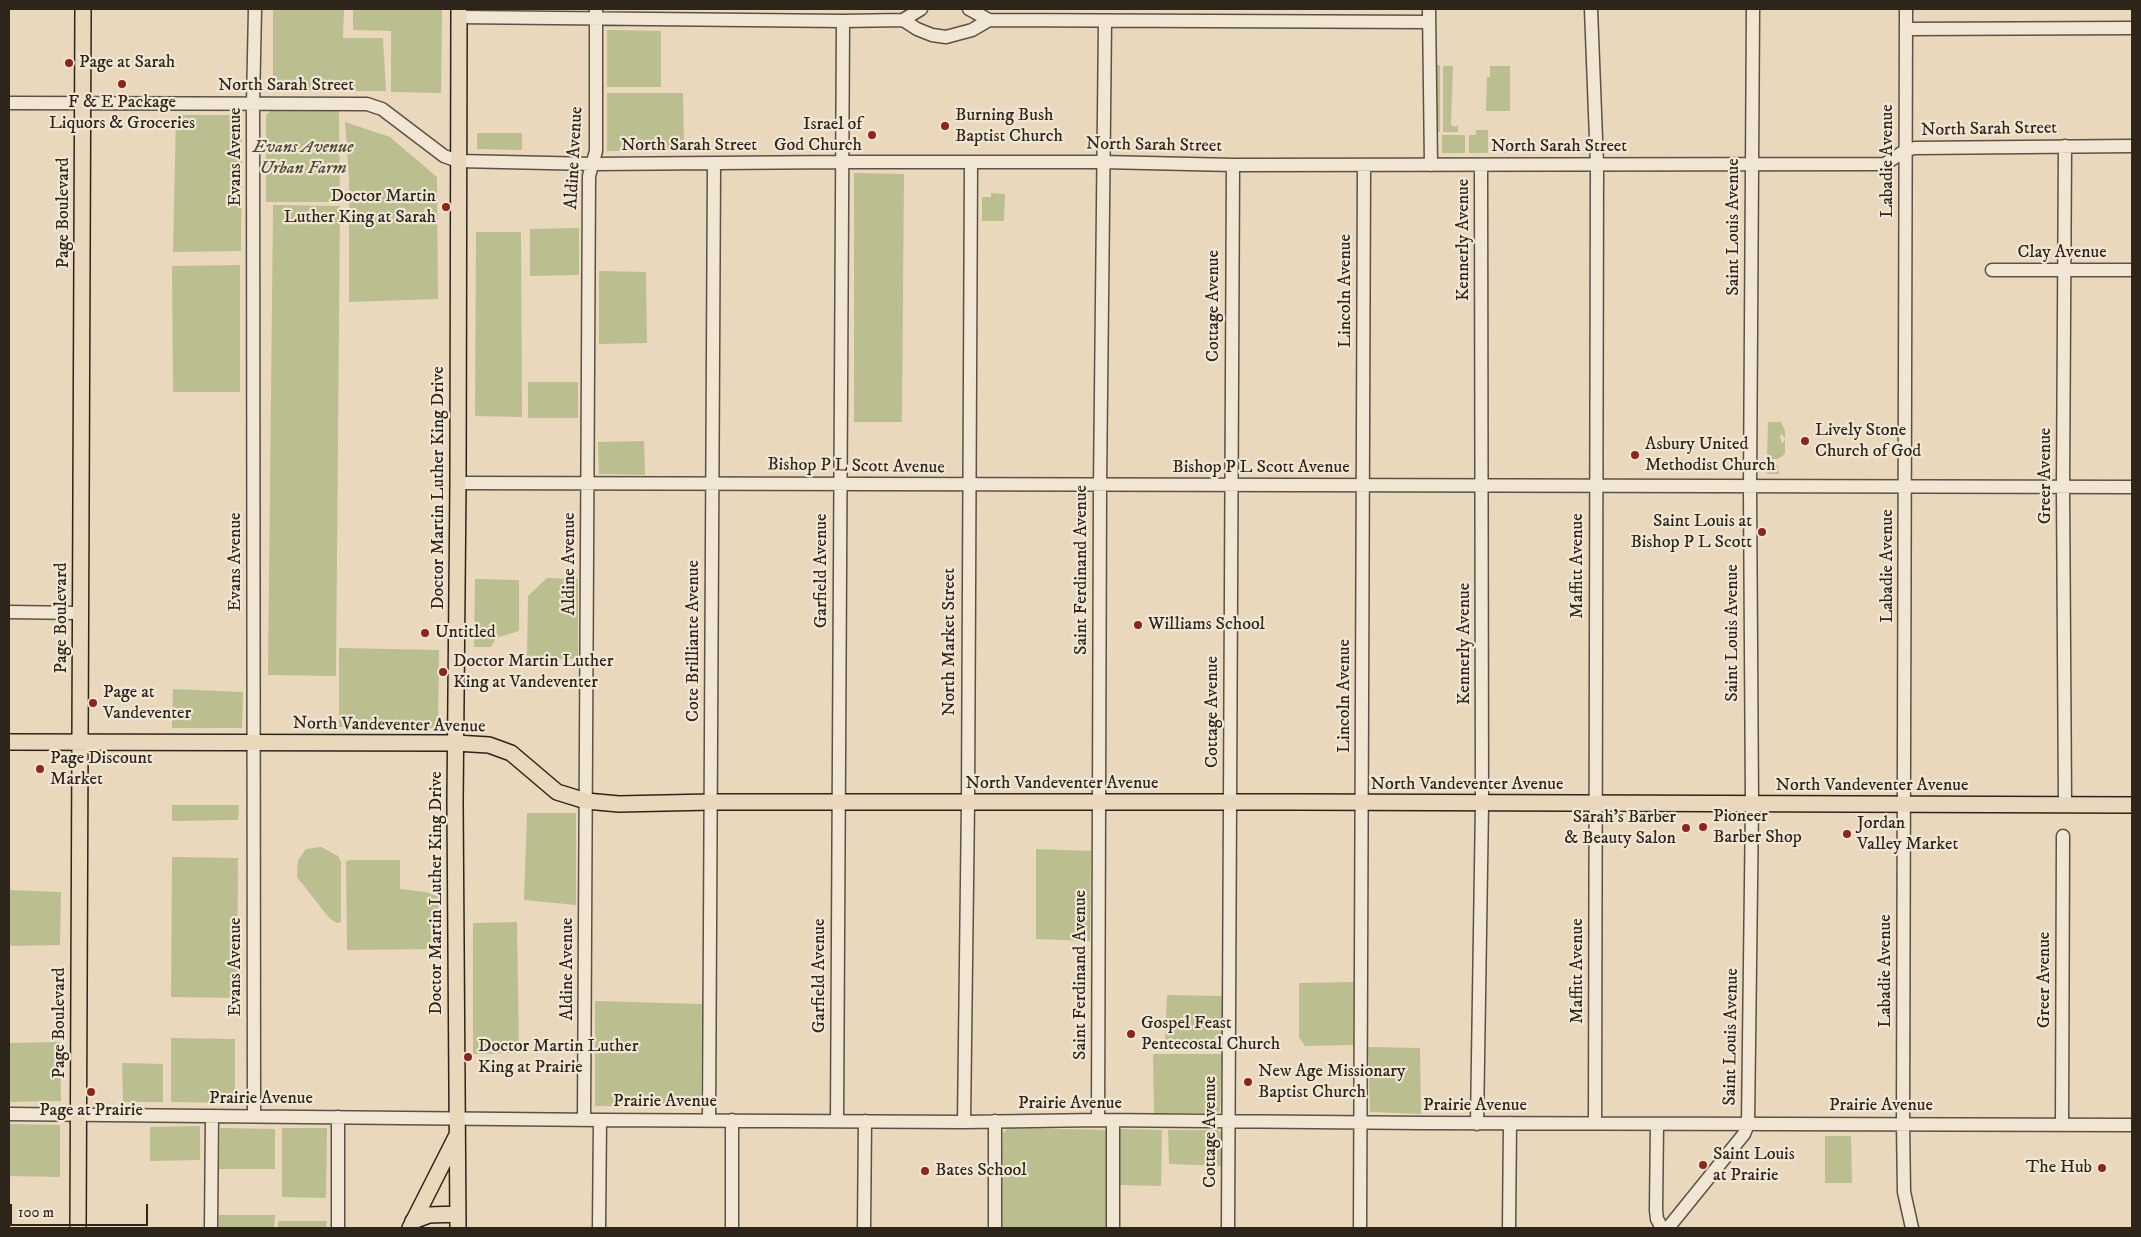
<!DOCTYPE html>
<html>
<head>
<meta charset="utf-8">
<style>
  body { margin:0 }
  #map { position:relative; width:2141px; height:1237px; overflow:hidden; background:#ead8bd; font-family:"IM FELL DW Pica",serif }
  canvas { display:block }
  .frame { position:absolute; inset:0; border:10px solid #2d251a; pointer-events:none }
  .scale { position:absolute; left:10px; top:1204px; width:138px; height:22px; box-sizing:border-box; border:2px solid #2d251a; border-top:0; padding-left:6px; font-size:15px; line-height:18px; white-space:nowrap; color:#2d251a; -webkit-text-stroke:4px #f1e6d4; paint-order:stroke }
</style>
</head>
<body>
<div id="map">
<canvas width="2141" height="1237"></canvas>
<div class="frame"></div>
<div class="scale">100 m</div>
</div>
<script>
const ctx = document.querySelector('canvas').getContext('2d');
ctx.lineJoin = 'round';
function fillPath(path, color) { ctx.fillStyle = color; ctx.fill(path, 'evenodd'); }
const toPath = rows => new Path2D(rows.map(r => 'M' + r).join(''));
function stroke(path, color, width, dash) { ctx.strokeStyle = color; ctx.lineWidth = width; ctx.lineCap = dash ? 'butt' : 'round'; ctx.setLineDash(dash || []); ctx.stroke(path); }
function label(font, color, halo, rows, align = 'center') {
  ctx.font = font + ' "IM FELL DW Pica",serif'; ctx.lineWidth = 4.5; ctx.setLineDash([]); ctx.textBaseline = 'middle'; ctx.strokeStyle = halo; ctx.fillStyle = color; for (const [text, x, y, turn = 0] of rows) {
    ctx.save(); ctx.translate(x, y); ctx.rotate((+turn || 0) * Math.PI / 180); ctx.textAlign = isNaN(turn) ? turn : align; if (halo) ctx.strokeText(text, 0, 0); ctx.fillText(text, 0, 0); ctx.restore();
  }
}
fillPath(toPath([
  [273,9,344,9,343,38,383,38,386,91,273,91],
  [353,9,442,9,441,93,391,92,391,31,353,30],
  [607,30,661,31,661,87,607,87],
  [1437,65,1440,65,1440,132,1437,132],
  [1443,66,1453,66,1451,125,1456,127,1458,124,1458,132,1443,132],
  [1490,66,1510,66,1510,111,1486,111,1487,77,1490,77],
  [607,93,683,93,684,150,607,151],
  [271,111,339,111,340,202,266,202,266,115],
  [176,115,242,115,241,251,173,252],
  [345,122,390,137,437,177,438,299,349,302,349,177],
  [1476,130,1488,130,1488,153,1469,153,1469,135,1476,135],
  [477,133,522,133,522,150,477,149],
  [1442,135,1465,135,1465,153,1442,153],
  [1502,141,1510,141,1510,153,1501,153],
  [854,173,904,174,902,422,854,422],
  [991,193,1005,194,1004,221,982,221,982,197,991,197],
  [273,205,340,206,336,676,268,675],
  [579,228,579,275,530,276,530,229],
  [476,232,521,232,522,417,475,416],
  [240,265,240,392,173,392,172,266],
  [599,271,646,272,647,343,599,344],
  [528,382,578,382,578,418,528,418],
  [1768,422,1781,422,1785,431,1785,439,1782,434,1780,436,1782,444,1785,440,1785,454,1778,459,1767,459],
  [644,441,645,475,599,474,598,442],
  [1767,464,1777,464,1779,474,1767,474],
  [547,578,578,579,578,659,527,658,528,596],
  [475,579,519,580,519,631,496,638,491,647,474,647],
  [339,648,439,650,438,728,339,727],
  [173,689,243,692,242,728,172,728],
  [172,805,239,805,238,820,172,821],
  [527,813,576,813,576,905,524,900],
  [321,847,338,856,341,862,341,922,337,923,330,919,297,877,298,860,306,849],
  [1036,849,1091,851,1090,941,1036,939],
  [172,857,238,858,237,998,171,997],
  [349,860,400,860,400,889,426,892,439,897,438,949,347,950,346,862],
  [9,890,61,892,60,945,9,946],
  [517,922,519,1053,473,1054,473,923],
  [1354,982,1353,1045,1305,1046,1299,1037,1299,983],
  [1167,995,1222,996,1222,1046,1167,1044,1165,1041],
  [595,1001,702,1004,701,1107,595,1106],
  [171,1038,235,1039,235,1103,171,1102],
  [60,1042,61,1101,9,1102,9,1043],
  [1368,1047,1420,1048,1421,1114,1370,1112],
  [1153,1054,1222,1054,1220,1111,1217,1113,1154,1113],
  [122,1063,163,1064,163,1102,123,1102],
  [9,1124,60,1125,60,1177,9,1176],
  [200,1126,200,1160,150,1161,150,1127],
  [220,1128,275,1129,275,1169,219,1169],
  [282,1128,327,1128,326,1198,282,1197],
  [1008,1128,1110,1130,1109,1228,1002,1228,1003,1133],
  [1120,1129,1162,1130,1161,1186,1118,1185,1119,1130],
  [1168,1130,1219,1130,1222,1134,1221,1166,1169,1164],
  [1825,1136,1851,1136,1852,1183,1825,1183],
  [219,1215,275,1215,274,1228,219,1228],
  [278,1221,327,1221,326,1228,278,1228]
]), '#bbbe8e');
const minor = toPath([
  [969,9,989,20,1429,22],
  [1429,9,1431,165],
  [1591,9,1597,165,1595,1123],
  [1906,9,1903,1124,1904,1192,1912,1228],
  [459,17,843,21,903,20,921,9],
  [903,20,917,29,932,35,946,37,972,30,989,20],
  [1906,29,2132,28],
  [9,103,367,104,382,109,444,156,458,161,593,164,842,162,1103,162,1233,165,1885,164,1906,150,1915,148,2132,146],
  [1992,270,2132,270],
  [458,483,2132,487],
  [9,612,80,613],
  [2065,805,2063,488,2065,146],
  [9,1114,600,1120,964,1122,1098,1120,1423,1123,2132,1125],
  [254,1116,253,104,255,9],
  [338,1117,338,1228],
  [584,1119,589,176,596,151,596,9],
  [709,1119,714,164],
  [837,1120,843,21],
  [1098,1120,1100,486,1105,21],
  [995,1121,995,1228],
  [964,1122,968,802,971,162],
  [1477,1124,1482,804,1481,165],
  [1657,1124,1656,1210,1657,1219,1662,1228],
  [2062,1125,2063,836],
  [211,1228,212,1117],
  [599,1228,600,1120],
  [732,1228,732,1120],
  [864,1228,865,1121],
  [1113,1228,1113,1121],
  [1228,1228,1233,165],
  [1360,1228,1364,165],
  [1509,1228,1510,1123],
  [1668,1228,1744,1134,1748,1124,1752,804,1750,488,1753,9]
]);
const major = toPath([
  [9,742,455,743,489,745,511,753,557,792,586,801,619,804,711,802,1296,802,2132,805],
  [413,1221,429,1215,458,1214],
  [78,1228,83,9],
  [410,1228,456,1137],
  [458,1228,455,802,458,483,459,9]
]);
stroke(minor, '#5c5243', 15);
stroke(major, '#2d251a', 18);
stroke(minor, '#f1e6d4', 12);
stroke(major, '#ead8bd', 15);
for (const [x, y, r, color] of [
  [69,63,5,"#8f2418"],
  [122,84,5,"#8f2418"],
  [945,126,5,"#8f2418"],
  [872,135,5,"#8f2418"],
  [446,207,5,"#8f2418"],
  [1805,441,5,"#8f2418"],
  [1635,455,5,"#8f2418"],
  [1762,532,5,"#8f2418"],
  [1138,625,5,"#8f2418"],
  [425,633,5,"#8f2418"],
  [443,672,5,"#8f2418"],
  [93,703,5,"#8f2418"],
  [40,769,5,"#8f2418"],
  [1703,827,5,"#8f2418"],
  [1686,828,5,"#8f2418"],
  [1847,834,5,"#8f2418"],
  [1131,1034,5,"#8f2418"],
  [468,1057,5,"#8f2418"],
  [1248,1082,5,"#8f2418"],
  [91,1092,5,"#8f2418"],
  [1703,1165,5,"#8f2418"],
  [2102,1168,5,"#8f2418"],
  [925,1171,5,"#8f2418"]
]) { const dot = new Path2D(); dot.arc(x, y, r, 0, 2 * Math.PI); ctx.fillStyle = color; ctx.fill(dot); stroke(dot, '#f1e6d4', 2); }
label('18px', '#2d251a', '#f1e6d4', [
  ["Page at Sarah",79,63],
  ["F & E Package",122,103,"center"],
  ["Liquors & Groceries",122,124,"center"],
  ["Burning Bush",955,116],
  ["Baptist Church",955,137],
  ["Israel of",862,125,"right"],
  ["God Church",862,146,"right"],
  ["Doctor Martin",436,197,"right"],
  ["Luther King at Sarah",436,218,"right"],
  ["Lively Stone",1815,431],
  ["Church of God",1815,452],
  ["Asbury United",1645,445],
  ["Methodist Church",1645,466],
  ["Saint Louis at",1752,522,"right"],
  ["Bishop P L Scott",1752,543,"right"],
  ["Williams School",1148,625],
  ["Untitled",435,633],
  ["Doctor Martin Luther",453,662],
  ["King at Vandeventer",453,683],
  ["Page at",103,693],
  ["Vandeventer",103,714],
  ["Page Discount",50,759],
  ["Market",50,780],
  ["Pioneer",1713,817],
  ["Barber Shop",1713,838],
  ["Sarah's Barber",1676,818,"right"],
  ["& Beauty Salon",1676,839,"right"],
  ["Jordan",1857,824],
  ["Valley Market",1857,845],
  ["Gospel Feast",1141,1024],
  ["Pentecostal Church",1141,1045],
  ["Doctor Martin Luther",478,1047],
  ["King at Prairie",478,1068],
  ["New Age Missionary",1258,1072],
  ["Baptist Church",1258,1093],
  ["Page at Prairie",91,1111,"center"],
  ["Saint Louis",1713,1155],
  ["at Prairie",1713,1176],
  ["The Hub",2092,1168,"right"],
  ["Bates School",935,1171]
], 'left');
label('18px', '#2d251a', '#f1e6d4', [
  ["North Sarah Street",286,86],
  ["North Sarah Street",1989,130,-1],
  ["North Sarah Street",689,146],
  ["North Sarah Street",1154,146,1],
  ["North Sarah Street",1559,147],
  ["Evans Avenue",236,157,-90],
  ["Aldine Avenue",575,158,-87],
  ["Labadie Avenue",1888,161,-90],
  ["Page Boulevard",64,213,-90],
  ["Saint Louis Avenue",1734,227,-90],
  ["Kennerly Avenue",1464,240,-90],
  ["Clay Avenue",2062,253],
  ["Lincoln Avenue",1346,291,-90],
  ["Cottage Avenue",1214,306,-90],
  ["Bishop P L Scott Avenue",856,467,1],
  ["Bishop P L Scott Avenue",1261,468],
  ["Greer Avenue",2046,476,-90],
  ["Doctor Martin Luther King Drive",439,488,-90],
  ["Evans Avenue",236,562,-90],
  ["Aldine Avenue",570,564,-90],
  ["Maffitt Avenue",1578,566,-90],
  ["Labadie Avenue",1888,566,-90],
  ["Saint Ferdinand Avenue",1082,570,-90],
  ["Garfield Avenue",822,571,-90],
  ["Page Boulevard",62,618,-90],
  ["Saint Louis Avenue",1733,633,-90],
  ["Cote Brilliante Avenue",694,641,-90],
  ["North Market Street",950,642,-90],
  ["Kennerly Avenue",1465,644,-90],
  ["Lincoln Avenue",1345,696,-90],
  ["Cottage Avenue",1213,712,-90],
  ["North Vandeventer Avenue",389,726,1],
  ["North Vandeventer Avenue",1062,784],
  ["North Vandeventer Avenue",1467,785],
  ["North Vandeventer Avenue",1872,786],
  ["Doctor Martin Luther King Drive",437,893,-90],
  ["Evans Avenue",236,967,-90],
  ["Aldine Avenue",568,969,-90],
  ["Maffitt Avenue",1578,971,-90],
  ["Labadie Avenue",1886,971,-90],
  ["Saint Ferdinand Avenue",1081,975,-90],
  ["Garfield Avenue",820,976,-90],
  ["Greer Avenue",2045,980,-90],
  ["Page Boulevard",60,1023,-90],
  ["Saint Louis Avenue",1732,1037,-89],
  ["Prairie Avenue",261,1099],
  ["Prairie Avenue",665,1102],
  ["Prairie Avenue",1070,1104],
  ["Prairie Avenue",1475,1106],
  ["Prairie Avenue",1881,1106],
  ["Cottage Avenue",1211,1132,-90]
]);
label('italic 18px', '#504b37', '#f1e6d4', [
  ["Evans Avenue",303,148],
  ["Urban Farm",303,169]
]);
</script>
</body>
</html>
